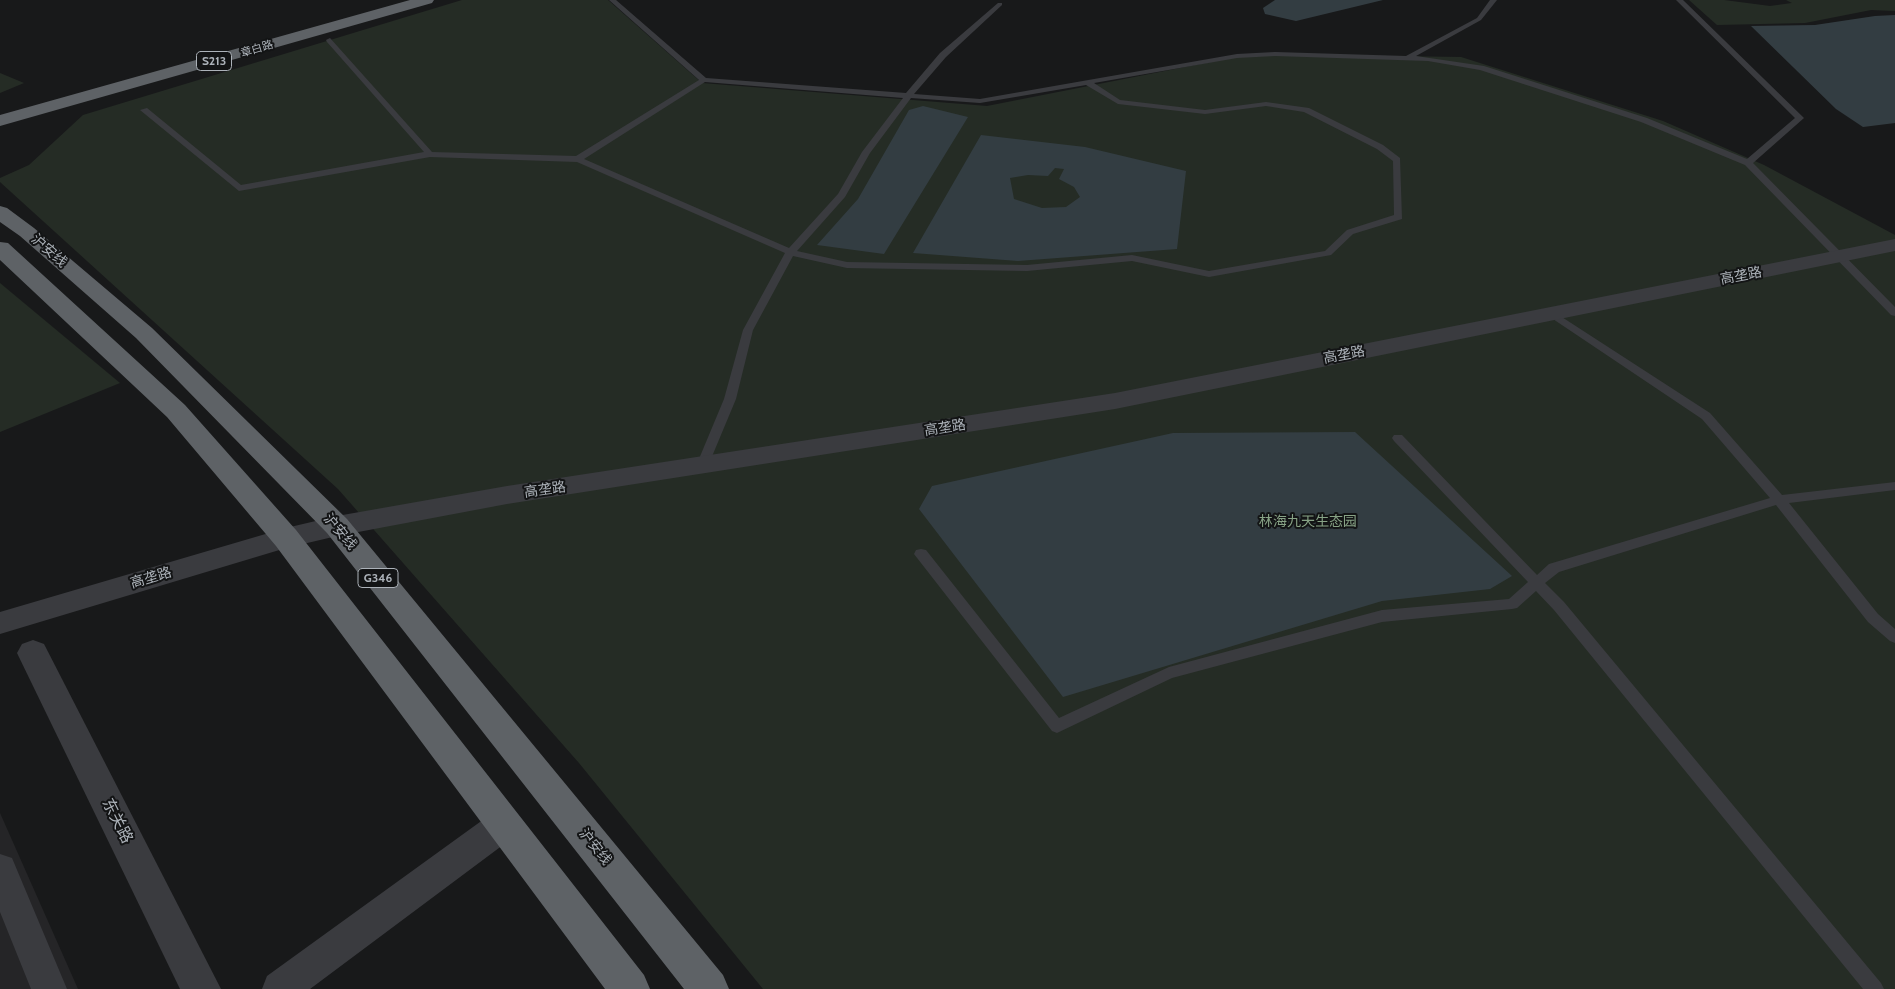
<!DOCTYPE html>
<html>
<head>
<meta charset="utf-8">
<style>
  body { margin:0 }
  canvas { display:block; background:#18191a }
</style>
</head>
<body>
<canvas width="1895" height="989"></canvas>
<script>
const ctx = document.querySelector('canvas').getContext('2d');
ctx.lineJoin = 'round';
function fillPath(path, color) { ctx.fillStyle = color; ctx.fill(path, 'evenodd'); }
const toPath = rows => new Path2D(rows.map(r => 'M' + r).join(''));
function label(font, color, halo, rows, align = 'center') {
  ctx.font = font + ' Cabin,"Noto Sans SC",sans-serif'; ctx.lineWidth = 4; ctx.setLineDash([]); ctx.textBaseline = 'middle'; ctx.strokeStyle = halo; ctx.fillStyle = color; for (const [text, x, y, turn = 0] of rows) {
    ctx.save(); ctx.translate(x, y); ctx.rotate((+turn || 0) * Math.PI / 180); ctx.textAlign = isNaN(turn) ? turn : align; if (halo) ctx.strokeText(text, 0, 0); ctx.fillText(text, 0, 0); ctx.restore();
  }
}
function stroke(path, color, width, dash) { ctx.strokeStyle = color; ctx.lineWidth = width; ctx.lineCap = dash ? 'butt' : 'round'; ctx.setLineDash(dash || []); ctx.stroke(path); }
fillPath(toPath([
  [0,813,78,989,0,989]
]), '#252527');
fillPath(toPath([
  [462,0,608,0,702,83,987,106,1251,54,1461,57,1663,121,1764,165,1895,235,1895,989,763,989,579,763,338,489,0,182,0,178,29,165,83,115],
  [1689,0,1724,0,1770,6,1792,3,1786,0,1895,0,1895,11,1871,10,1805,23,1717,25],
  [0,73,24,83,0,93],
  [0,283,120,383,0,432]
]), '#252c25');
fillPath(toPath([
  [1275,0,1383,0,1296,21,1265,14,1263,8],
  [1895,15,1895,123,1863,127,1836,109,1751,26,1815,25,1875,16],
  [923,106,968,117,884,254,817,245,858,199,909,110],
  [981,135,1085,147,1186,171,1177,249,1018,261,913,253],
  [1055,168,1064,169,1059,179,1074,187,1080,197,1066,207,1042,208,1014,199,1010,178,1028,175,1048,176],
  [1355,432,1512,576,1490,589,1382,601,1063,697,919,509,932,486,1173,433]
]), '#333d42');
fillPath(toPath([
  [609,0,616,0,706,78,906,93,940,53,998,3,1002,3,1002,5,946,57,914,94,980,99,1237,54,1275,52,1406,56,1477,18,1490,0,1497,0,1481,20,1416,56,1484,66,1647,118,1747,159,1795,118,1676,0,1683,0,1804,118,1753,163,1895,307,1895,316,1891,315,1745,165,1641,122,1480,70,1428,61,1275,56,1237,58,1094,83,1120,100,1205,110,1266,102,1309,108,1383,145,1400,158,1402,219,1353,234,1331,255,1209,277,1132,261,1027,271,847,268,793,256,753,330,736,399,708,466,702,470,696,466,724,399,743,330,785,253,577,162,430,157,239,191,140,110,147,108,241,185,424,152,327,42,326,40,330,38,432,152,576,156,699,80,609,0],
  [705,82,903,98,862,152,838,194,789,248,584,159,705,82],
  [1086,85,1118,104,1205,114,1266,106,1304,112,1377,149,1393,161,1394,215,1347,230,1325,251,1209,271,1132,255,1027,265,847,262,797,251,845,197,870,153,911,98,980,103,1086,85],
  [1551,310,1710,413,1782,495,1895,482,1895,490,1789,503,1878,614,1895,629,1895,643,1890,641,1868,622,1776,505,1559,572,1545,583,1564,602,1881,983,1884,989,1863,989,1554,610,1536,591,1517,608,1512,609,1382,622,1172,678,1057,733,1052,731,914,554,916,550,921,549,926,550,1059,718,1169,667,1382,610,1509,599,1528,582,1394,441,1392,438,1394,435,1402,435,1537,575,1549,564,1770,498,1702,419,1547,315,1546,313,1551,310]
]), '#3a3b3f');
fillPath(toPath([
  [1895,239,1895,251,1115,409,507,504,337,536,286,548,0,634,0,612,286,528,337,516,507,486,1115,393,1895,239],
  [503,810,515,814,519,825,515,836,310,989,262,989,267,976,491,814,503,810],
  [0,854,12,858,67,989,31,989,0,912,0,854]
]), '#3a3b3f');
fillPath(toPath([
  [33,640,44,644,221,989,180,989,17,653,22,644,33,640]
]), '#3a3b3f');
fillPath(toPath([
  [410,0,434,0,432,3,0,126,0,115,410,0],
  [0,206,7,208,34,228,152,328,347,519,723,975,729,989,684,989,327,533,136,338,20,236,0,222,0,206],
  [0,242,8,243,185,405,296,530,644,975,650,989,605,989,276,546,167,417,0,260,0,242]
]), '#5e6266');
label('11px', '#acb2b9', '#131415', [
  ["章白路",257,49,-16]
]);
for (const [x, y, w] of [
  [214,61,35],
  [378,578,40]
]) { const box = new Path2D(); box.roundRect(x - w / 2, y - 9.5, w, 19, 4); ctx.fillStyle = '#131415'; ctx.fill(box); stroke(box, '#acb2b9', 1); }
label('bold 12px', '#acb2b9', null, [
  ["S213",214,61],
  ["G346",378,578]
]);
label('14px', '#acb2b9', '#131415', [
  ["沪安线",49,251,41],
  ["高垄路",1741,276,-11],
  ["高垄路",1344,355,-11],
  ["高垄路",945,428,-9],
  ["高垄路",545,490,-8],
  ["沪安线",340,532,49],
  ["高垄路",151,578,-17],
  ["沪安线",595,847,51]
]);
label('14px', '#87a285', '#131415', [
  ["林海九天生态园",1308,522]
]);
label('16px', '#acb2b9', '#131415', [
  ["东关路",117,821,63]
]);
</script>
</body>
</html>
